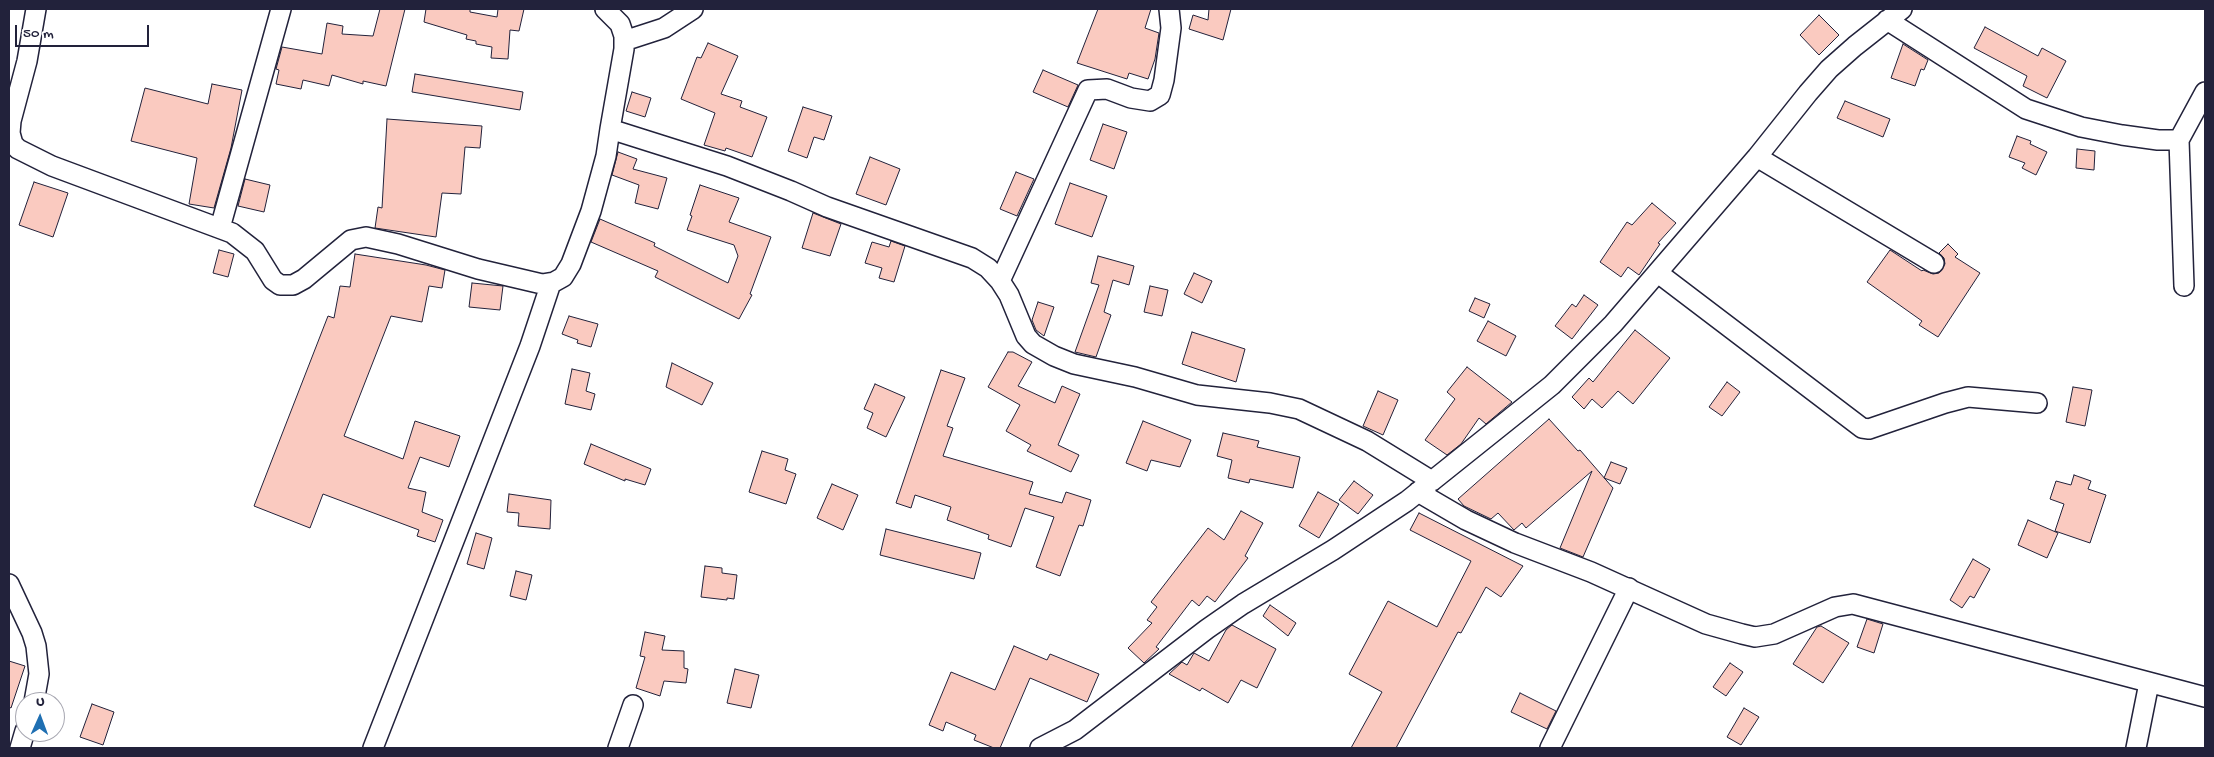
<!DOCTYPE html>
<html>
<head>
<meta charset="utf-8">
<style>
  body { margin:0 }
  #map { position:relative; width:2214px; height:757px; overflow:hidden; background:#fff; font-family:"Gochi Hand",sans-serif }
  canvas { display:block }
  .frame { position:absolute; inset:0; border:10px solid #22223b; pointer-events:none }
  .north { position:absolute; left:15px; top:692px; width:50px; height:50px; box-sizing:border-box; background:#fff; border:1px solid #a7a7b1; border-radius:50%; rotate:2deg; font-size:14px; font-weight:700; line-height:20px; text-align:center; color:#22223b }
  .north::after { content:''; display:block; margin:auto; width:18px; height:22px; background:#1f6fb2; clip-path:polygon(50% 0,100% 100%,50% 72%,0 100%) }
  .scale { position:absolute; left:15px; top:25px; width:134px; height:22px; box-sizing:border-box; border:2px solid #22223b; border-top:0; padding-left:6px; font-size:15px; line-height:18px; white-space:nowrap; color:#22223b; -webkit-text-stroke:4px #fff; paint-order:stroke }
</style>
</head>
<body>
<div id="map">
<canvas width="2214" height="757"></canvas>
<div class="frame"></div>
<div class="north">U</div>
<div class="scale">50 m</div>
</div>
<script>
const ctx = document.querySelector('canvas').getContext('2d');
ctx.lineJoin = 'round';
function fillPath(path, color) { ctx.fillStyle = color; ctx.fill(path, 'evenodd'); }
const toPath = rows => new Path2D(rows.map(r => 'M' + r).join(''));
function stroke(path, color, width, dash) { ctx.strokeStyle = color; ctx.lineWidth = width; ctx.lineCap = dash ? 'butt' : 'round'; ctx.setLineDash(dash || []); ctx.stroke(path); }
const building = toPath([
  [380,9,405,9,386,86,363,81,363,84,332,75,329,86,303,80,301,89,276,84,279,70,276,69,282,47,322,54,327,23,343,26,342,34,373,36,380,9],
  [426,9,470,9,470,12,497,17,498,9,524,9,519,31,510,30,508,59,491,58,492,47,476,44,476,41,466,39,467,35,424,22,426,9],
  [1098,9,1151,9,1145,28,1159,33,1155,59,1148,79,1129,73,1127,79,1077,63,1098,9],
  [1209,9,1231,9,1223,40,1189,29,1193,15,1208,20,1209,9],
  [1819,15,1839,35,1819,55,1800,35,1819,15],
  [1985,27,2038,56,2042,48,2066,61,2047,98,2023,86,2027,76,1974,48,1985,27],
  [708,43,738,56,721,94,742,101,740,107,767,117,752,157,726,148,725,151,704,145,715,113,681,99,697,57,701,58,708,43],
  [1903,44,1928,60,1924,70,1921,69,1915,86,1891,78,1903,44],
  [1043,70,1078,85,1068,107,1033,92,1043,70],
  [415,74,523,92,520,110,412,92,415,74],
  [212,84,242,90,231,148,214,208,189,204,197,158,131,141,145,88,208,104,212,84],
  [632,92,651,98,645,117,626,111,632,92],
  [1845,101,1890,119,1883,137,1837,118,1845,101],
  [803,107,832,116,824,140,814,137,807,158,788,151,803,107],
  [387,119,482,126,480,148,465,147,461,194,442,193,436,237,375,228,378,207,382,208,387,119],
  [1103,124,1127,132,1114,169,1090,160,1103,124],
  [2017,136,2031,141,2030,144,2047,152,2036,175,2022,168,2025,163,2009,157,2017,136],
  [2077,149,2095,151,2094,170,2076,168,2077,149],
  [618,152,637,159,633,169,667,178,658,209,635,203,639,185,612,175,618,152],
  [870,157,900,169,886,205,856,194,870,157],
  [1016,172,1034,179,1017,216,1000,209,1016,172],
  [245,179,270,185,264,212,238,206,245,179],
  [34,182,68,193,53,237,19,225,34,182],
  [1070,183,1107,196,1092,237,1055,224,1070,183],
  [700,185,739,198,729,222,771,237,750,294,752,295,739,319,655,277,658,271,591,242,600,219,655,243,654,246,728,283,738,256,734,245,687,230,692,216,690,215,700,185],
  [1652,203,1676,223,1658,243,1660,244,1639,275,1628,267,1621,277,1600,262,1627,222,1632,225,1652,203],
  [813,213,841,224,830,256,802,248,813,213],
  [891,241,905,246,894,282,879,278,882,268,865,263,872,242,889,247,891,241],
  [1948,244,1958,254,1955,257,1980,273,1938,337,1919,325,1922,321,1867,282,1890,250,1922,271,1923,270,1933,274,1939,273,1945,264,1944,258,1939,253,1948,244],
  [219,250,234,254,228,277,213,273,219,250],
  [355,254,426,265,445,270,442,288,429,286,422,322,391,316,344,436,403,459,415,421,460,436,449,467,420,457,408,488,426,492,422,512,443,520,435,542,417,536,419,530,323,494,310,528,254,506,328,316,334,318,340,286,350,287,355,254],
  [1098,256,1134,266,1129,285,1113,280,1104,312,1111,315,1096,357,1075,352,1099,285,1091,283,1098,256],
  [1194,273,1212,281,1202,303,1184,294,1194,273],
  [472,283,503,286,500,310,469,307,472,283],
  [1150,286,1168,290,1162,316,1144,312,1150,286],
  [1584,295,1598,305,1572,339,1555,326,1572,304,1576,307,1584,295],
  [1475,298,1490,304,1484,318,1469,311,1475,298],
  [1038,302,1054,307,1044,336,1036,330,1032,320,1038,302],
  [569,316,598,324,591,347,577,343,578,340,562,334,569,316],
  [1488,321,1516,336,1506,356,1477,341,1488,321],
  [1635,330,1670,358,1633,404,1618,391,1602,408,1592,399,1584,409,1572,397,1589,378,1593,382,1635,330],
  [1192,332,1245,349,1236,382,1182,364,1192,332],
  [1008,352,1013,352,1032,362,1018,386,1055,403,1062,386,1080,394,1058,445,1079,455,1071,472,1027,451,1031,445,1006,431,1020,405,988,387,1008,352],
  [672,363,713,383,702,405,666,387,672,363],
  [1467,367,1512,402,1486,424,1479,418,1461,444,1447,455,1425,440,1455,399,1447,392,1467,367],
  [572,369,590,373,586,391,595,394,591,410,565,404,572,369],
  [941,370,965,378,947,426,953,428,943,456,1033,482,1029,494,1062,503,1066,492,1091,500,1083,526,1079,525,1060,576,1036,567,1054,517,1025,508,1011,547,988,539,989,535,947,520,951,507,915,495,911,508,896,503,941,370],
  [1727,382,1740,392,1722,416,1709,407,1727,382],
  [875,384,905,397,886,437,867,428,873,413,864,409,875,384],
  [2073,387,2092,390,2085,426,2066,422,2073,387],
  [1378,391,1398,400,1383,435,1363,426,1378,391],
  [1549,419,1578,451,1580,450,1613,488,1583,557,1560,548,1592,471,1526,528,1522,523,1514,530,1498,513,1491,519,1464,506,1458,499,1549,419],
  [1143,421,1191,440,1180,467,1151,460,1147,471,1126,463,1143,421],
  [1223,433,1259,441,1257,447,1300,457,1293,488,1250,479,1249,483,1228,478,1232,460,1217,456,1223,433],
  [591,444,651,469,645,485,625,479,625,481,584,464,591,444],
  [762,451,788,459,785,470,796,474,786,504,749,492,762,451],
  [1611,462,1627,468,1620,484,1604,478,1611,462],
  [2074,475,2091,481,2088,489,2106,495,2090,543,2055,531,2064,504,2050,499,2056,481,2071,485,2074,475],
  [1354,481,1373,495,1358,514,1339,500,1354,481],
  [832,484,858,495,843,530,817,518,832,484],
  [1318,492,1339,504,1319,538,1299,526,1318,492],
  [509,494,551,500,550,529,518,526,519,513,507,512,509,494],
  [1241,511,1263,523,1245,556,1248,558,1215,602,1207,596,1199,606,1192,600,1156,647,1159,649,1144,663,1128,648,1152,623,1147,620,1157,607,1151,602,1208,528,1224,540,1241,511],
  [1419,513,1523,566,1501,597,1486,587,1461,633,1458,632,1396,748,1351,748,1382,692,1349,674,1388,601,1437,627,1471,561,1410,530,1419,513],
  [2028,520,2058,533,2047,558,2018,545,2028,520],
  [886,529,981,553,974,579,880,555,886,529],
  [476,533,492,538,484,569,467,564,476,533],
  [1973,559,1990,569,1974,598,1970,596,1962,608,1950,600,1973,559],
  [705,566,722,568,722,573,737,575,734,599,727,598,727,600,701,597,705,566],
  [516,571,532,575,526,600,510,596,516,571],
  [1270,605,1296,623,1288,636,1263,616,1270,605],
  [1867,619,1883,624,1874,653,1857,647,1867,619],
  [1232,625,1276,649,1257,688,1241,680,1228,703,1202,688,1200,691,1169,674,1182,662,1187,665,1194,653,1209,661,1226,630,1232,625],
  [1821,626,1849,643,1823,683,1793,664,1817,627,1821,626],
  [645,632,665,636,662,650,684,651,684,668,688,669,686,683,664,681,660,696,636,688,645,657,640,656,645,632],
  [1014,646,1047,660,1050,654,1099,674,1087,702,1030,678,1000,748,994,748,974,740,976,735,946,722,943,731,929,725,951,672,995,690,1014,646],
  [9,661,25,666,11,708,9,707,9,661],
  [1730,663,1743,672,1726,696,1713,687,1730,663],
  [735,669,759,675,751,708,727,703,735,669],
  [1520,693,1556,711,1547,729,1511,712,1520,693],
  [92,704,114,712,103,745,80,737,92,704],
  [1744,708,1759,717,1741,745,1727,737,1744,708]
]);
fillPath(building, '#facac0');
stroke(building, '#22223b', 1);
const minor = toPath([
  [36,9,27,61,11,121,10,133,13,144,18,149,52,166,232,233,255,251,273,280,280,285,293,285,304,279,351,240,366,237,398,244,478,269,542,284,554,282,563,277,571,264,591,211,606,156,610,129],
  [605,9,620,24,624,36,624,49,610,129,727,166,791,191,827,207,972,258,988,268,1000,281,1009,295,1026,336,1033,344,1054,356,1074,364,1135,377,1197,395,1270,403,1299,409,1367,441,1432,481],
  [1887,20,2026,109,2081,127,2122,135,2158,140,2179,140],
  [624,41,664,28,693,9],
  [1757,157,1934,263],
  [220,228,281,9],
  [1658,273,1862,428,1869,429,1945,403,1968,397,2037,403],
  [1000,281,1088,90,1107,89,1131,98,1150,101,1160,95,1164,80,1171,28,1169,9],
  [2184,286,2179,140,2205,92],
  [1418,492,1466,520,1515,543,1591,572,1706,624,1742,634,1755,637,1774,634,1835,607,1853,604,2205,697],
  [9,584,32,633,36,646,39,674,34,702],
  [20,748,25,731],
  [373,748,530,346,551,283],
  [618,748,633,705],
  [1040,748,1075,730,1207,629,1243,604,1333,550,1407,501,1552,385,1613,324,1757,157,1808,93,1829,69,1855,46,1902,9],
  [1550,748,1629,588],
  [2136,748,2149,683]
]);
stroke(minor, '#22223b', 22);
stroke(minor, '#fff', 19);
</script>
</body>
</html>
